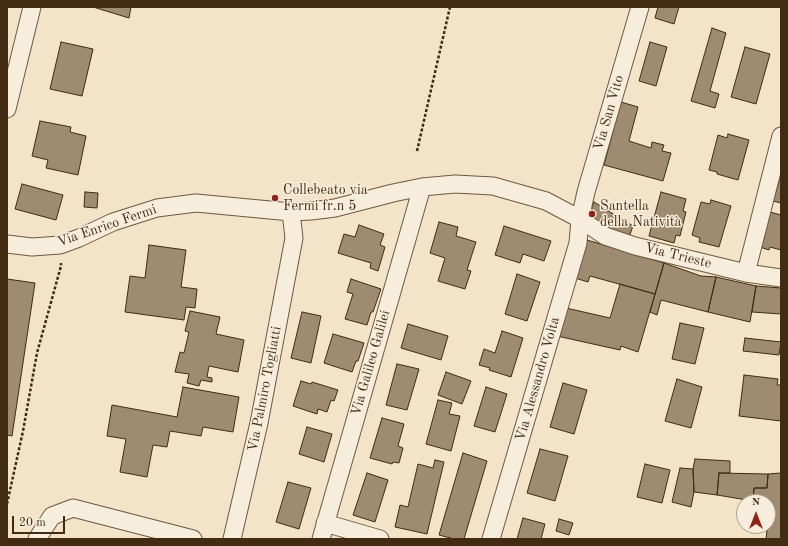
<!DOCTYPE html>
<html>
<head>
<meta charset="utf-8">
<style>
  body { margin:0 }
  #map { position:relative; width:788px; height:546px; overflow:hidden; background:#f2e3c9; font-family:"Old Standard TT",serif }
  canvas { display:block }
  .frame { position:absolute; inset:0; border:8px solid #422b10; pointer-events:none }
  .north { position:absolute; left:736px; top:494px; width:40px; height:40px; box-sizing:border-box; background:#f7eddc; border:1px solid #af9f8a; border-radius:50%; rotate:0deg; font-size:11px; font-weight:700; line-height:16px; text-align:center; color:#422b10 }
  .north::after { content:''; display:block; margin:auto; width:14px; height:18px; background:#8f2418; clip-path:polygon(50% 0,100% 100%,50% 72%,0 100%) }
  .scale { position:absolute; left:12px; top:516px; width:53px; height:18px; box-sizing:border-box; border:2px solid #422b10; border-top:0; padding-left:5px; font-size:12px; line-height:14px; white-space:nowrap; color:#422b10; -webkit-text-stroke:3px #f7eddc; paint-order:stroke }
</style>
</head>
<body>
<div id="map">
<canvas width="788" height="546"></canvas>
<div class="frame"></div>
<div class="north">N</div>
<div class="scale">20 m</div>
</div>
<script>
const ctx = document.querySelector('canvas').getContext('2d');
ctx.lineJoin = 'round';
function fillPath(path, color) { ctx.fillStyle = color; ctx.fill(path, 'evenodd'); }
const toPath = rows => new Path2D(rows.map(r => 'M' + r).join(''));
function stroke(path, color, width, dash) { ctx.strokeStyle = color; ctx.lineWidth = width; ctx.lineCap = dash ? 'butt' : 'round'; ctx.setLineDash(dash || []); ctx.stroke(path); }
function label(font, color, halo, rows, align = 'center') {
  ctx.font = font + ' "Old Standard TT",serif'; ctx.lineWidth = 3; ctx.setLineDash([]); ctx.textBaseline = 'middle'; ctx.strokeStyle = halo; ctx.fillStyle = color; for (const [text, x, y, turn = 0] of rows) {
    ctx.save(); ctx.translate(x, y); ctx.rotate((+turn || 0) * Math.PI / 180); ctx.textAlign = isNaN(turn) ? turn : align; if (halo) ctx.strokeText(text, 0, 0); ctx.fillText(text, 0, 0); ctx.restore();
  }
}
const building = toPath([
  [93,7,131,7,129,18,93,7],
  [658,7,679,7,674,24,655,18,658,7],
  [712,28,726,33,710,91,719,94,715,108,691,101,712,28],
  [61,42,93,49,82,96,50,89,61,42],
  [650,42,667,47,656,86,639,81,650,42],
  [745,47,770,54,756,104,731,97,745,47],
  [621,102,638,107,629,141,651,148,652,142,664,145,662,151,671,153,663,181,604,165,621,102],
  [40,121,71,127,70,132,86,136,78,175,46,168,48,160,32,156,40,121],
  [728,134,749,140,738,180,717,174,717,172,709,170,718,135,727,138,728,134],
  [779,181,781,181,781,203,773,201,779,181],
  [22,184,63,195,56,220,15,209,22,184],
  [85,192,98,193,97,208,84,207,85,192],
  [661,192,686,199,683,211,686,212,680,236,676,235,674,243,649,236,661,192],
  [711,200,731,206,719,247,699,242,700,238,692,235,701,202,710,204,711,200],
  [594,202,633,226,628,240,595,222,592,214,592,207,594,202],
  [770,212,781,215,781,250,770,247,769,250,760,247,770,212],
  [439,222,458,227,456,236,476,242,467,270,471,271,465,289,438,281,445,258,430,253,439,222],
  [359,225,384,234,380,245,385,247,378,271,370,268,371,263,338,253,344,234,355,237,359,225],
  [504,226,551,241,544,261,523,254,520,263,495,255,504,226],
  [587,240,664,263,655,294,590,276,588,282,575,278,587,240],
  [149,245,186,250,181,287,197,289,195,308,186,307,184,320,125,312,130,276,145,278,149,245],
  [664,263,701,276,716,277,708,312,661,300,657,315,650,312,664,263],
  [517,274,540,282,527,321,505,314,517,274],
  [716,277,756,286,750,322,708,312,716,277],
  [7,279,35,283,12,436,7,435,7,279],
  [351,279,381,289,373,312,371,312,367,325,345,319,353,294,347,292,351,279],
  [620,284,655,294,638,352,621,346,620,350,557,336,566,308,610,318,620,284],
  [756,286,781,288,781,314,752,312,756,286],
  [190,311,220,317,216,334,244,340,238,372,209,366,207,377,212,378,212,382,201,380,199,386,187,383,189,374,175,372,180,352,184,353,189,332,185,331,190,311],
  [302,312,321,316,311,363,291,358,302,312],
  [680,323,704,328,695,364,672,359,680,323],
  [408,324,448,336,441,360,401,348,408,324],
  [502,331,523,338,511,377,489,370,490,368,479,365,484,349,495,353,502,331],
  [333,334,364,343,358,361,356,361,352,372,324,363,333,334],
  [745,338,781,342,779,355,743,351,745,338],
  [397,364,419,369,407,410,386,405,397,364],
  [446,372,471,381,462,404,438,395,446,372],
  [744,375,778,379,777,385,781,385,781,421,739,416,744,375],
  [677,379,702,387,691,428,665,421,677,379],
  [301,381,311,384,312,382,338,390,334,401,331,400,327,412,318,409,317,414,293,406,301,381],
  [563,383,587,390,574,434,550,427,563,383],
  [183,387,239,397,233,432,203,427,201,436,170,431,167,447,153,445,147,477,120,472,126,439,107,436,112,405,177,417,183,387],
  [486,387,507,394,495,432,474,426,486,387],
  [438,400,452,403,449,414,460,416,451,451,426,444,438,400],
  [382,418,404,424,398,446,403,448,399,463,393,462,392,464,370,458,382,418],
  [307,427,332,434,324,462,299,454,307,427],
  [540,449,568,456,555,501,527,493,540,449],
  [463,453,487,461,464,539,454,539,439,535,463,453],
  [695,459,730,461,730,473,719,473,717,495,694,492,693,469,695,459],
  [435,460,444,462,427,534,395,527,400,505,408,507,418,464,433,468,435,460],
  [645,464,670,470,662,503,637,497,645,464],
  [680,468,693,469,694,492,691,507,672,502,680,468],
  [367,473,388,480,375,522,353,515,367,473],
  [719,473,768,474,767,488,754,488,753,501,717,495,719,473],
  [781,473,781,539,766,539,770,505,768,505,768,502,753,501,754,488,767,488,768,474,781,473],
  [288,482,311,488,299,529,276,522,288,482],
  [523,518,545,524,541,539,517,539,523,518],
  [559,519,573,523,569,535,556,531,559,519]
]);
fillPath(building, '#9e8b70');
stroke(building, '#422b10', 1);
const minor = toPath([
  [7,109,32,7],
  [7,244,32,247,60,245,79,238,113,222,157,208,196,203,291,212,311,211,335,208,393,193,422,187,455,184,493,186,546,201,580,219,605,236,635,246,746,273,781,278],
  [746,273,781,136],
  [325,523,380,539],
  [37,539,52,516,73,508,193,539],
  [232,539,259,423,294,238,291,212],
  [321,539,422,187],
  [491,539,578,243,580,219,586,192,640,7]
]);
stroke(minor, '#6e593e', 19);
stroke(toPath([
  [417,151,450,7],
  [7,504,23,431,37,353,61,266,61,263]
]), '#422b10', 2.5, [3, 2]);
stroke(minor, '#f7eddc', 17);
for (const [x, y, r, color] of [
  [275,198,4,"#8f2418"],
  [592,214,4,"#8f2418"]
]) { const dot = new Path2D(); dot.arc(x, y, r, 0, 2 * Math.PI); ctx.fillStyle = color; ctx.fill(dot); stroke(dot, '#f7eddc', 1.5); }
label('14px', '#422b10', '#f7eddc', [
  ["Via San Vito",609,113,-74],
  ["Via Enrico Fermi",107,226,-19],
  ["Via Trieste",678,256,14],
  ["Via Galileo Galilei",371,363,-74],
  ["Via Alessandro Volta",538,379,-74],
  ["Via Palmiro Togliatti",265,389,-79]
]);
label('14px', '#422b10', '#f7eddc', [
  ["Collebeato via",283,190],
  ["Fermi fr.n 5",283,206],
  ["Santella",600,206],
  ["della Natività",600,222]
], 'left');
</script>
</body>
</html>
